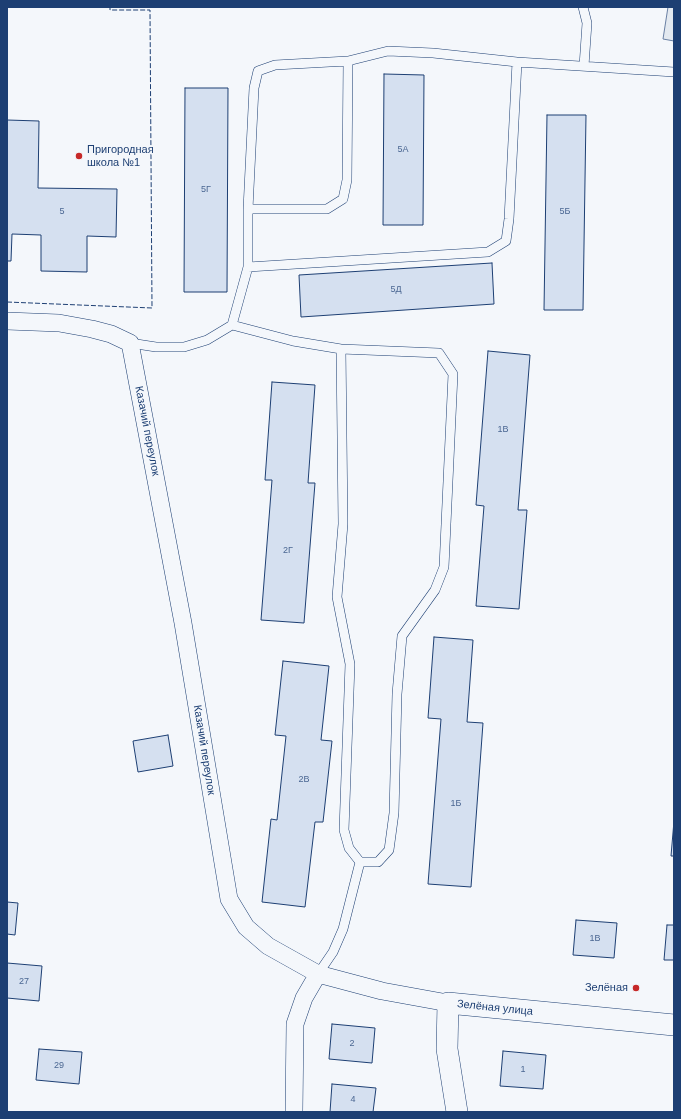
<!DOCTYPE html>
<html>
<head>
<meta charset="utf-8">
<style>
  body { margin:0 }
  #map { position:relative; width:681px; height:1119px; overflow:hidden; background:#f4f7fb; font-family:Arial,sans-serif }
  canvas { display:block }
  .frame { position:absolute; inset:0; border:8px solid #1d3f73; pointer-events:none }
</style>
</head>
<body>
<div id="map">
<canvas width="681" height="1119"></canvas>
<div class="frame"></div>
</div>
<script>
const ctx = document.querySelector('canvas').getContext('2d');
ctx.lineJoin = 'round';
function fillPath(path, color) { ctx.fillStyle = color; ctx.fill(path, 'evenodd'); }
const toPath = rows => new Path2D(rows.map(r => 'M' + r).join(''));
function stroke(path, color, width, dash) { ctx.strokeStyle = color; ctx.lineWidth = width; ctx.lineCap = dash ? 'butt' : 'round'; ctx.setLineDash(dash || []); ctx.stroke(path); }
function label(font, color, halo, rows, align = 'center') {
  ctx.font = font + ' Arial,sans-serif'; ctx.lineWidth = 3; ctx.setLineDash([]); ctx.textBaseline = 'middle'; ctx.strokeStyle = halo; ctx.fillStyle = color; for (const [text, x, y, turn = 0] of rows) {
    ctx.save(); ctx.translate(x, y); ctx.rotate((+turn || 0) * Math.PI / 180); ctx.textAlign = isNaN(turn) ? turn : align; if (halo) ctx.strokeText(text, 0, 0); ctx.fillText(text, 0, 0); ctx.restore();
  }
}
const green = toPath([
  [668,7,674,7,674,41,663,39,668,7]
]);
fillPath(green, '#e3e9f0');
stroke(green, '#687fa3', 1);
const building = toPath([
  [384,74,424,75,423,225,383,225,384,74],
  [185,88,228,88,227,292,184,292,185,88],
  [547,115,586,115,583,310,544,310,547,115],
  [7,120,39,121,38,188,117,189,116,237,87,236,87,272,41,271,41,235,12,234,11,261,7,261,7,120],
  [492,263,494,304,301,317,299,275,492,263],
  [488,351,530,355,518,510,527,510,519,609,476,606,484,506,476,505,488,351],
  [272,382,315,385,308,483,315,483,304,623,261,620,272,480,265,480,272,382],
  [434,637,473,640,467,722,483,723,471,887,428,884,441,719,428,718,434,637],
  [283,661,329,666,321,740,332,741,323,822,315,822,305,907,262,902,271,819,277,820,286,736,275,735,283,661],
  [168,735,173,766,138,772,133,741,168,735],
  [674,821,674,856,671,856,674,821],
  [7,902,18,903,15,935,7,934,7,902],
  [576,920,617,923,614,958,573,955,576,920],
  [667,925,674,925,674,960,664,960,667,925],
  [7,963,42,966,39,1001,7,998,7,963],
  [332,1024,375,1028,372,1063,329,1059,332,1024],
  [39,1049,82,1052,79,1084,36,1080,39,1049],
  [503,1051,546,1055,543,1089,500,1086,503,1051],
  [332,1084,376,1088,373,1112,330,1112,332,1084]
]);
fillPath(building, '#d5e0f0');
stroke(building, '#1d3f73', 1);
const service = toPath([
  [583,7,587,23,584,66],
  [348,61,388,51,433,53,517,62,674,72],
  [248,267,488,252,506,241,509,219,517,62],
  [232,325,293,341,341,349,439,353,453,374,444,567,435,590,402,636,397,694,394,813,389,850,378,862,360,862,349,848,344,830,350,664,337,597,343,524,341,349],
  [130,343,156,347,184,347,207,340,232,325,248,267,248,209,254,88,258,71,275,65,348,61,347,180,343,199,327,209,248,209],
  [318,974,333,952,343,929,360,862]
]);
const minor = toPath([
  [7,321,59,323,92,329,111,334,130,343,183,623,229,899,246,927,268,946,318,974,382,991,448,1003],
  [294,1112,295,1024,304,998,318,974]
]);
const tertiary = toPath([
  [457,1112,447,1049,448,1003,674,1025]
]);
stroke(service, '#1d3f73', 10);
stroke(minor, '#1d3f73', 18);
stroke(tertiary, '#1d3f73', 22);
stroke(service, '#f4f7fb', 9);
stroke(minor, '#f4f7fb', 17);
stroke(tertiary, '#f4f7fb', 21);
stroke(toPath([
  [7,302,152,308,150,10,110,10,110,7]
]), '#1d3f73', 1, [5, 2]);
for (const [x, y, r, color] of [
  [79,156,4,"#c62828"],
  [636,988,4,"#c62828"]
]) { const dot = new Path2D(); dot.arc(x, y, r, 0, 2 * Math.PI); ctx.fillStyle = color; ctx.fill(dot); stroke(dot, '#f4f7fb', 1.5); }
label('9px', '#4b6792', null, [
  ["5А",403,150],
  ["5Г",206,190],
  ["5",62,212],
  ["5Б",565,212],
  ["5Д",396,290],
  ["1В",503,430],
  ["2Г",288,551],
  ["2В",304,780],
  ["1Б",456,804],
  ["1В",595,939],
  ["27",24,982],
  ["2",352,1044],
  ["29",59,1066],
  ["1",523,1070],
  ["4",353,1100]
]);
label('11px', '#1d3f73', '#f4f7fb', [
  ["Пригородная",87,150],
  ["школа №1",87,163],
  ["Зелёная",628,988,"right"]
], 'left');
label('11px', '#1d3f73', '#f4f7fb', [
  ["Казачий переулок",147,431,79],
  ["Казачий переулок",204,750,81],
  ["Зелёная улица",495,1008,6]
]);
</script>
</body>
</html>
